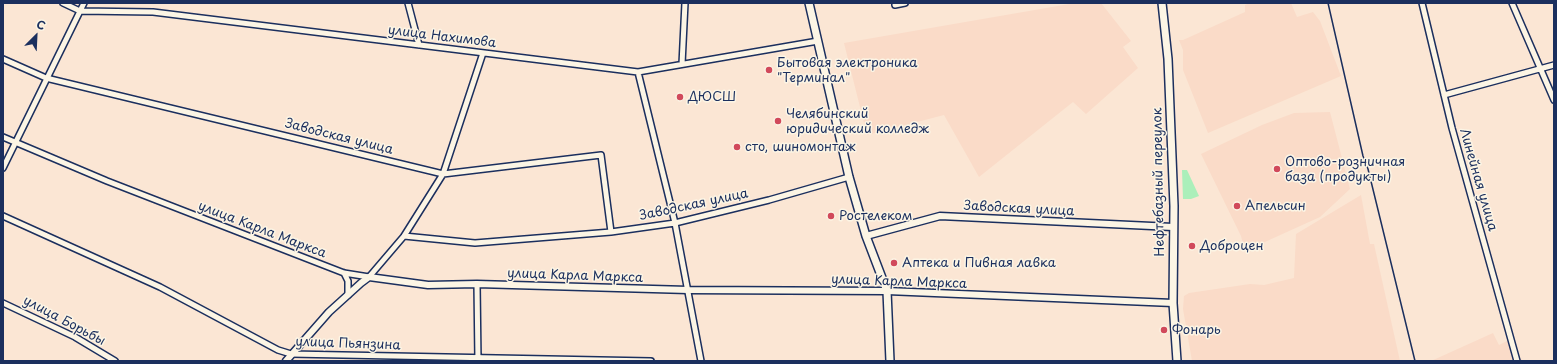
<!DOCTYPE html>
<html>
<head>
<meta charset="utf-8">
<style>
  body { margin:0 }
  #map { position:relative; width:1557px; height:364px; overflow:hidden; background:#fbe6d4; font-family:"Playpen Sans",sans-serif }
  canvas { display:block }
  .frame { position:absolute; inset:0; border:4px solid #1b2f5e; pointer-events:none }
  .north { position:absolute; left:16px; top:16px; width:40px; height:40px; -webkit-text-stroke:3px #fcf5e5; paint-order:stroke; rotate:24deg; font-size:11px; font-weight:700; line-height:16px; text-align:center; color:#1b2f5e }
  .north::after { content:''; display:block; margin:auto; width:14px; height:18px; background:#1b2f5e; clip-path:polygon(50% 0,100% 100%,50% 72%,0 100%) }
</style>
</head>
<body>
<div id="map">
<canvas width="1557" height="364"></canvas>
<div class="frame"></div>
<div class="north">С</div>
</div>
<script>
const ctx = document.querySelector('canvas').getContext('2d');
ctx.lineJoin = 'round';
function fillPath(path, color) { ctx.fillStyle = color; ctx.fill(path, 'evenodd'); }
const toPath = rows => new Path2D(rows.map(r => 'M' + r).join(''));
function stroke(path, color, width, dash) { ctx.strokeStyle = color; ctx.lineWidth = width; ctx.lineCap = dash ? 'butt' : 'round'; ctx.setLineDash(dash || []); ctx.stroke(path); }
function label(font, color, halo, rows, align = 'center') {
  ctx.font = font + ' "Playpen Sans",sans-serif'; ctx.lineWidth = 3; ctx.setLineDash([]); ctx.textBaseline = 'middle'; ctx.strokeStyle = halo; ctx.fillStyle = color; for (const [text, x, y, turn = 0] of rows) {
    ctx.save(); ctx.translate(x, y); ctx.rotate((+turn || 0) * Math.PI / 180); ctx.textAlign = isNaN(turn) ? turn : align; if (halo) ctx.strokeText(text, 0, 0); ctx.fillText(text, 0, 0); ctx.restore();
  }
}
fillPath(toPath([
  [1075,3,1101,3,1131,41,1123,47,1138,68,1086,114,1073,102,979,177,944,115,867,135,844,43],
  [1249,3,1291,3,1297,17,1313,12,1320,21,1341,76,1208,133,1183,70,1183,50,1179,40,1183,40,1245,12,1245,5],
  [1330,112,1350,189,1320,217,1245,251,1241,236,1201,154,1262,125,1294,113],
  [1361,195,1370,244,1374,244,1400,361,1192,361,1183,309,1184,296,1189,293,1250,284,1264,285,1294,278,1296,234],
  [1493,333,1499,345,1511,339,1514,350,1523,361,1431,361]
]), '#fadbc8');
fillPath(toPath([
  [1182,170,1187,170,1199,196,1191,199,1183,199]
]), '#abefba');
const minor = toPath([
  [63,3,80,11,153,12,638,72,818,41],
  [408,3,419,45],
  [1422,3,1452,128,1517,361],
  [1512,3,1554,100],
  [895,5,905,3],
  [3,59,46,78,443,174,601,155,611,232],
  [682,64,685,3],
  [638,72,675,223,701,361],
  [1444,95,1554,65],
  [3,137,107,181,344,273,369,277,404,236,443,174,483,53],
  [3,168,84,3],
  [3,216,160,287,278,350,291,354,651,361],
  [404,236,475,243,611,232,675,223,769,200,849,177],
  [344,273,348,281,348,295],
  [477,284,478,361],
  [3,303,75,337,115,361]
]);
const tertiary = toPath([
  [866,236,940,216,1173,227],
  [286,361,329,312,361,283,369,277,428,285,477,284,688,290,887,291,1173,303]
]);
const secondary = toPath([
  [809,3,849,177,866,236,887,291,890,361],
  [1162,3,1168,59,1174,206,1173,303,1177,361]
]);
stroke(minor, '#1b2f5e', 8);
stroke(tertiary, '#1b2f5e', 9);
stroke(secondary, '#1b2f5e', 10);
stroke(minor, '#fcf5e5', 5);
stroke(tertiary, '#fcf5e5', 6);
stroke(secondary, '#fcf5e5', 7);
stroke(toPath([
  [1328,3,1363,156,1368,169,1415,361]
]), '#1b2f5e', 1.5);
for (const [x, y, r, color] of [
  [769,70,4,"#d1495b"],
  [680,97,4,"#d1495b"],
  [778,121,4,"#d1495b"],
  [737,147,4,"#d1495b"],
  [1277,169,4,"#d1495b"],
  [1237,206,4,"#d1495b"],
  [831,216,4,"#d1495b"],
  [1192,246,4,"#d1495b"],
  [894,263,4,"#d1495b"],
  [1164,330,4,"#d1495b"]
]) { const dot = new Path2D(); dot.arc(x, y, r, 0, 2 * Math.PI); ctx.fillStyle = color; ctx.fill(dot); stroke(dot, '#fcf5e5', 1.5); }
label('13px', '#1b2f5e', '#fcf5e5', [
  ["улица Нахимова",442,37,7],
  ["Заводская улица",339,137,14],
  ["Линейная улица",1478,180,74],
  ["Нефтебазный переулок",1159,182,-91],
  ["Заводская улица",694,205,-12],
  ["Заводская улица",1019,209,3],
  ["улица Карла Маркса",262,230,21],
  ["улица Карла Маркса",575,276,2],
  ["улица Карла Маркса",899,282,2],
  ["улица Борьбы",64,321,28],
  ["улица Пьянзина",348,344,2]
]);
label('13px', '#1b2f5e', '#fcf5e5', [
  ["Бытовая электроника",777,63],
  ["\"Терминал\"",777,78],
  ["ДЮСШ",688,97],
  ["Челябинский",786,114],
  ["юридический колледж",786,129],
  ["сто, шиномонтаж",745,147],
  ["Оптово-розничная",1285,162],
  ["база (продукты)",1285,177],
  ["Апельсин",1245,206],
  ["Ростелеком",839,216],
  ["Доброцен",1200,246],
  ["Аптека и Пивная лавка",902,263],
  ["Фонарь",1172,330]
], 'left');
</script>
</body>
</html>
